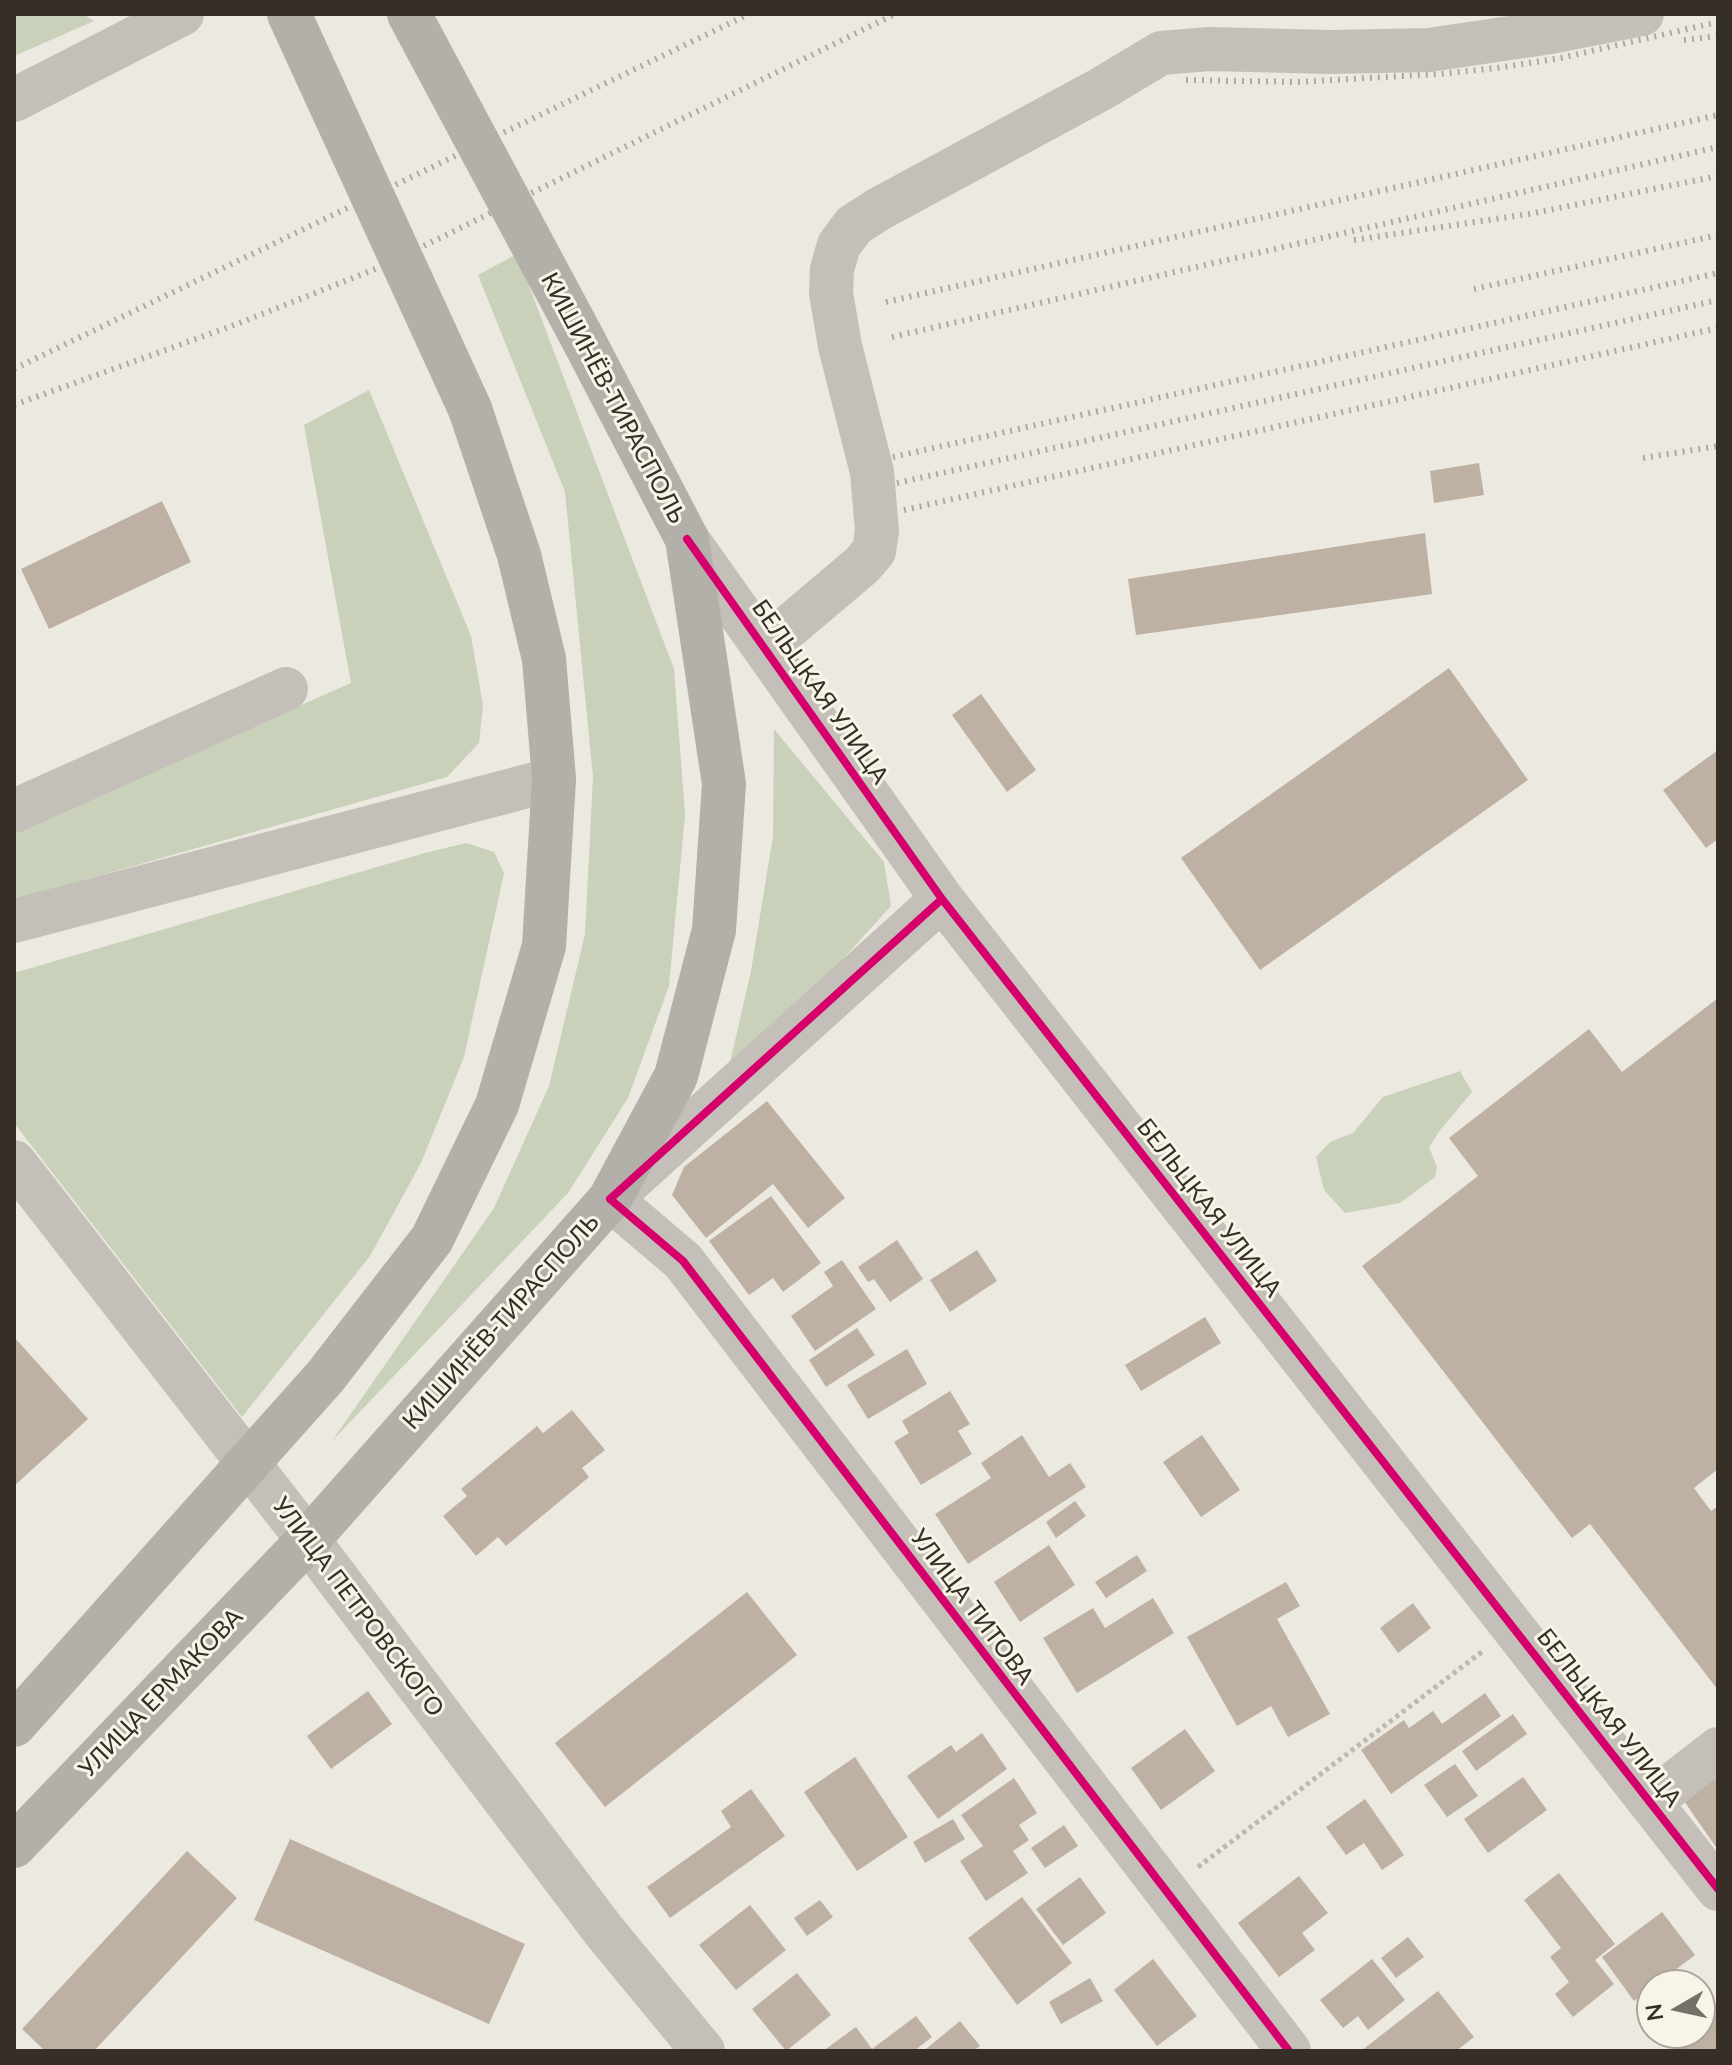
<!DOCTYPE html>
<html>
<head>
<meta charset="utf-8">
<style>
  body { margin:0 }
  #map { position:relative; width:1732px; height:2065px; overflow:hidden; background:#ece9e0; font-family:Lato,sans-serif }
  canvas { display:block }
  .frame { position:absolute; inset:0; border:16px solid #352f28; pointer-events:none }
  .north { position:absolute; left:1636px; top:1969px; width:80px; height:80px; box-sizing:border-box; background:#f8f4e8; border:2px solid #aaa59b; border-radius:50%; rotate:261deg; font-size:22px; font-weight:700; line-height:32px; text-align:center; color:#352f28 }
  .north::after { content:''; display:block; margin:auto; width:28px; height:36px; background:#757068; clip-path:polygon(50% 0,100% 100%,50% 72%,0 100%) }
</style>
</head>
<body>
<div id="map">
<canvas width="1732" height="2065"></canvas>
<div class="frame"></div>
<div class="north">N</div>
</div>
<script>
const ctx = document.querySelector('canvas').getContext('2d');
ctx.lineJoin = 'round';
function fillPath(path, color) { ctx.fillStyle = color; ctx.fill(path, 'evenodd'); }
const toPath = rows => new Path2D(rows.map(r => 'M' + r).join(''));
function stroke(path, color, width, dash) { ctx.strokeStyle = color; ctx.lineWidth = width; ctx.lineCap = dash ? 'butt' : 'round'; ctx.setLineDash(dash || []); ctx.stroke(path); }
function label(font, color, halo, rows, align = 'center') {
  ctx.font = font + ' Lato,sans-serif'; ctx.lineWidth = 6; ctx.setLineDash([]); ctx.textBaseline = 'middle'; ctx.strokeStyle = halo; ctx.fillStyle = color; for (const [text, x, y, turn = 0] of rows) {
    ctx.save(); ctx.translate(x, y); ctx.rotate((+turn || 0) * Math.PI / 180); ctx.textAlign = isNaN(turn) ? turn : align; if (halo) ctx.strokeText(text, 0, 0); ctx.fillText(text, 0, 0); ctx.restore();
  }
}
fillPath(toPath([
  [14,14,83,14,94,21,14,56],
  [517,254,674,669,685,815,669,986,628,1098,568,1193,332,1441,494,1208,549,1086,585,934,593,777,565,492,478,275],
  [369,390,471,636,483,705,479,743,447,777,14,900,14,835,31,824,351,683,304,425],
  [774,729,884,862,891,906,742,1070,729,1067,751,971,773,836],
  [466,843,494,852,504,873,464,1057,421,1163,370,1256,242,1417,14,1123,14,973,425,853],
  [1460,1071,1472,1092,1441,1129,1429,1147,1437,1167,1435,1177,1400,1203,1345,1213,1324,1190,1316,1157,1330,1142,1353,1133,1383,1097]
]), '#c9d1bb');
fillPath(toPath([
  [1479,463,1484,495,1434,503,1430,471],
  [162,501,191,562,49,629,21,569],
  [1425,533,1432,594,1136,635,1128,579],
  [1449,668,1528,780,1260,970,1181,858],
  [981,694,1036,770,1007,792,952,715],
  [1718,750,1718,839,1706,848,1663,790],
  [1718,998,1718,1469,1694,1488,1711,1511,1718,1506,1718,1690,1590,1524,1572,1538,1362,1266,1478,1176,1449,1138,1589,1029,1622,1072],
  [767,1101,845,1198,808,1228,773,1184,706,1238,672,1195,684,1167],
  [771,1196,821,1263,783,1292,773,1278,749,1295,709,1241],
  [897,1240,923,1279,890,1302,874,1279,868,1282,858,1267],
  [977,1250,997,1281,950,1312,930,1280],
  [842,1260,876,1309,815,1351,791,1316,833,1286,824,1272],
  [1205,1317,1221,1343,1141,1391,1125,1365],
  [857,1328,875,1355,826,1387,809,1360],
  [14,1337,88,1419,14,1486],
  [907,1349,927,1384,868,1419,847,1385],
  [950,1391,970,1424,958,1431,972,1454,921,1485,894,1442,909,1433,902,1421],
  [572,1410,605,1450,582,1468,589,1477,506,1546,498,1537,476,1556,443,1516,467,1496,461,1489,537,1426,543,1433],
  [1022,1435,1049,1477,1070,1463,1086,1487,968,1564,935,1514,991,1478,981,1463],
  [1202,1435,1240,1490,1201,1517,1163,1462],
  [1075,1501,1086,1516,1056,1538,1046,1522],
  [1049,1545,1075,1585,1020,1622,994,1582],
  [1137,1555,1147,1571,1106,1598,1095,1582],
  [1286,1582,1300,1606,1277,1619,1330,1714,1288,1737,1271,1706,1237,1726,1187,1637],
  [747,1592,797,1655,605,1807,555,1743],
  [1153,1598,1174,1633,1077,1693,1043,1638,1093,1608,1105,1628],
  [1413,1603,1431,1628,1398,1653,1380,1628],
  [368,1691,392,1724,331,1769,307,1736],
  [1485,1693,1501,1716,1391,1794,1361,1750,1404,1720,1409,1728,1433,1711,1442,1724],
  [1513,1714,1527,1734,1476,1771,1462,1751],
  [1185,1729,1215,1771,1161,1810,1131,1768],
  [982,1733,1007,1769,938,1819,907,1776,951,1745,956,1752],
  [855,1757,908,1837,857,1871,804,1792],
  [1455,1764,1478,1796,1447,1817,1424,1785],
  [1523,1777,1547,1810,1488,1853,1464,1819],
  [1718,1777,1718,1850,1684,1801],
  [1014,1778,1037,1813,1019,1825,1029,1840,1013,1851,1028,1873,986,1901,960,1861,983,1846,961,1815],
  [751,1789,785,1836,670,1918,647,1887,731,1827,721,1811],
  [1365,1799,1404,1855,1382,1870,1364,1843,1346,1855,1326,1827],
  [953,1819,965,1839,925,1863,913,1842],
  [1064,1825,1078,1846,1045,1868,1031,1848],
  [290,1839,525,1944,489,2024,254,1920],
  [187,1851,237,1898,94,2051,45,2051,22,2029],
  [1559,1873,1615,1944,1595,1960,1614,1984,1573,2017,1555,1994,1569,1982,1550,1957,1561,1948,1524,1900],
  [1299,1876,1328,1913,1302,1933,1315,1950,1279,1977,1238,1923],
  [1080,1877,1106,1913,1063,1945,1036,1909],
  [1022,1897,1072,1963,1017,2005,968,1938],
  [820,1900,833,1917,807,1936,794,1918],
  [750,1905,786,1950,736,1990,699,1945],
  [1662,1912,1695,1955,1634,2001,1602,1957],
  [1408,1937,1424,1957,1396,1978,1381,1958],
  [1153,1959,1197,2016,1157,2046,1114,1990],
  [1372,1959,1405,2000,1368,2030,1358,2016,1343,2028,1320,2000],
  [797,1973,831,2015,786,2051,752,2009],
  [1090,1978,1103,2001,1061,2024,1049,2002],
  [1438,1991,1474,2037,1456,2051,1361,2051],
  [1718,2007,1718,2051,1678,2051,1671,2042,1684,2033,1700,2033,1700,2021],
  [916,2016,932,2037,914,2051,823,2051,856,2027,872,2049],
  [960,2021,980,2046,973,2051,928,2051,926,2049]
]), '#beb1a3');
stroke(toPath([
  [1198,1867,1483,1651]
]), '#bdb9b2', 5, [4, 4]);
stroke(toPath([
  [14,100,182,14],
  [687,539,942,899,1718,1889],
  [764,648,862,565,874,551,877,531,872,472,840,346,831,293,832,269,839,245,854,225,879,209,1101,89,1161,53,1209,49,1331,52,1429,50,1551,32,1642,14],
  [14,811,286,689],
  [942,899,610,1199,683,1261,1289,2051],
  [14,921,554,779],
  [14,1162,308,1540,604,1931,703,2051],
  [1650,1802,1718,1749]
]), '#c4c0b9', 44);
stroke(toPath([
  [14,1725,325,1377,432,1239,497,1105,544,946,554,779,544,659,519,555,470,409],
  [14,1846,308,1540,610,1199,676,1076,714,930,724,784,687,539,585,343]
]), '#b3afa9', 44);
stroke(toPath([
  [1684,40,1718,36],
  [1186,80,1297,82,1439,74,1497,68,1561,58,1718,22],
  [1354,240,1529,214,1718,176],
  [1474,289,1718,235],
  [886,302,1718,115],
  [892,337,1718,147],
  [14,369,749,14],
  [14,405,237,324,383,266,895,14],
  [893,457,1718,273],
  [1643,458,1718,446],
  [897,483,1718,300],
  [904,510,1718,328]
]), '#aca9a4', 6, [2, 6]);
stroke(toPath([
  [289,14,470,409],
  [409,14,585,343]
]), '#b3afa9', 44);
stroke(toPath([
  [687,539,942,899,1718,1889],
  [942,899,610,1199,683,1261,1289,2051]
]), '#d6006c', 8);
label('24px', '#352f28', '#f8f4e8', [
  ["КИШИНЁВ-ТИРАСПОЛЬ",613,398,62],
  ["БЕЛЬЦКАЯ УЛИЦА",820,692,55],
  ["БЕЛЬЦКАЯ УЛИЦА",1209,1208,52],
  ["КИШИНЁВ-ТИРАСПОЛЬ",501,1322,-48],
  ["УЛИЦА ПЕТРОВСКОГО",358,1607,53],
  ["УЛИЦА ТИТОВА",972,1607,53],
  ["УЛИЦА ЕРМАКОВА",161,1693,-46],
  ["БЕЛЬЦКАЯ УЛИЦА",1609,1718,52]
]);
</script>
</body>
</html>
